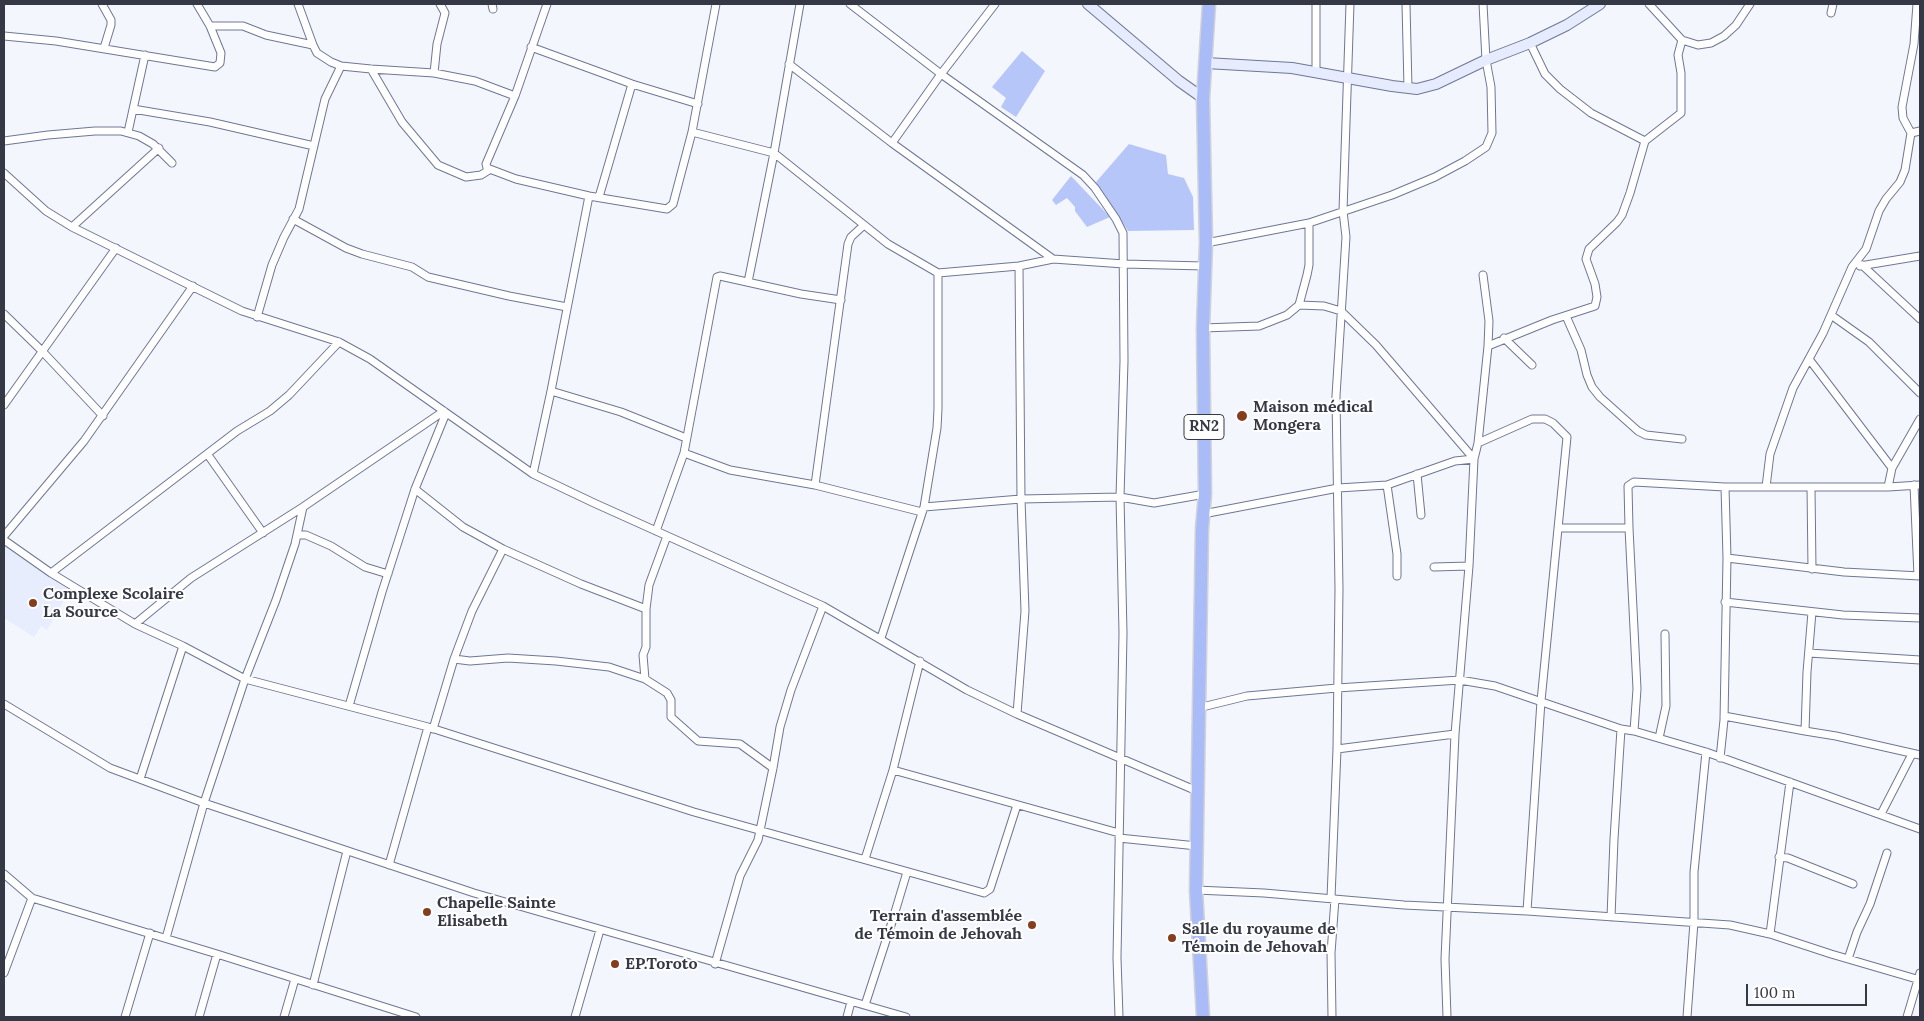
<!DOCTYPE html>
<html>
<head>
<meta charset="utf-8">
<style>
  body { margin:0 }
  #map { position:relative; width:1924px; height:1021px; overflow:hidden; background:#f4f6fd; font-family:Lora,serif }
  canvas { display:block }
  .frame { position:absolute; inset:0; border:5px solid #353946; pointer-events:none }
  .scale { position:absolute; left:1746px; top:984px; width:121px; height:22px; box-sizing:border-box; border:2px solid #353946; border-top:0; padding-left:6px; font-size:15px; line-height:18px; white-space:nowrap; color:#353946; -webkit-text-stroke:4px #fff; paint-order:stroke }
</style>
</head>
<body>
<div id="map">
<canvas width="1924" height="1021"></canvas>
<div class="frame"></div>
<div class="scale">100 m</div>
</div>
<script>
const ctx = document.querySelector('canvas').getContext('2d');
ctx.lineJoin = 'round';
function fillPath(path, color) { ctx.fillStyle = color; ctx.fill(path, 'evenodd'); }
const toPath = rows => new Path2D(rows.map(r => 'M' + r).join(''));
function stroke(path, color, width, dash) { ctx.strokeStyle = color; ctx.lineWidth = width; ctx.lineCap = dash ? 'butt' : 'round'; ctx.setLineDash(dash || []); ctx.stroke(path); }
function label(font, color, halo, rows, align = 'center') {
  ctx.font = font + ' Lora,serif'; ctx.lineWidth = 4; ctx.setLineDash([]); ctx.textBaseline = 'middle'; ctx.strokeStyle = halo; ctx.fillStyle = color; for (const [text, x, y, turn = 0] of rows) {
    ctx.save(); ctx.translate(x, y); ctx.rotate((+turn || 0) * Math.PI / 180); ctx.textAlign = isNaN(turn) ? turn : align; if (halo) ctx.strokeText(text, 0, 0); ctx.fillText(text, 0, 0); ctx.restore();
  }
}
fillPath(toPath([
  [6,547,71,588,47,630,41,626,34,637,4,618,4,550]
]), '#e7edfd');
fillPath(toPath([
  [1022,51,1045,71,1016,117,1001,107,1006,98,992,87],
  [1129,144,1166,155,1168,174,1184,178,1193,197,1194,230,1128,231,1096,182],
  [1071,176,1110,217,1087,227,1075,211,1075,207,1067,198,1056,205,1052,200]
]), '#b7c6f9');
const street = toPath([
  [102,4,111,20,111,25,104,48],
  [492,4,493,9],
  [547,4,515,96,486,164,487,168,516,179,589,196,667,209,673,204,692,132,716,4],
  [850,4,941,74,1083,175,1095,188,1116,219,1123,233,1124,361,1120,497,1123,633,1117,958,1119,1017],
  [1406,4,1408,88],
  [1649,4,1682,40,1698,45,1711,43,1724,36,1736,25,1750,4],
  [1831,13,1833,4],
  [210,26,243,26,266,35,313,45],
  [4,36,56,41,215,67,220,63,221,53,210,26,197,4],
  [1530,43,1545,74,1560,89,1591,113,1645,141],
  [531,47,632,84,698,104],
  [789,64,892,143,1053,259],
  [341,66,371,69,434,73,475,81,515,96],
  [371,69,402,122,438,165,466,177,481,175,489,170],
  [1316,72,1316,4],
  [434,73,437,44,445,13,440,4],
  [133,109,210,122,314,146],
  [128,132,145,55],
  [692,132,774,153,888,244,938,273,1019,266,1053,259,1124,264,1204,266],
  [1911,133,1920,131],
  [4,141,48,135,95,131,121,131,139,136,153,144,172,163],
  [892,143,941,74,995,4],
  [4,173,46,211,72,227,242,311,339,342,370,359,533,474,594,503,823,606,967,690,1017,714,1197,791],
  [599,197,632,84],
  [293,219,346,248,362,254,412,267,428,277,509,296,567,307],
  [72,227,159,148],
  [1206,243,1309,223],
  [1862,265,1920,319],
  [1860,266,1920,256],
  [1483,275,1489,321,1488,346],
  [748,282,774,153,800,4],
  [1299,305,1324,306,1341,311,1376,345,1474,459],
  [4,314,42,351,103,416],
  [1831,315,1869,342,1920,393],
  [1566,316,1581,350,1587,375,1592,387,1600,397,1638,431,1646,435,1682,439],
  [257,317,272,265,284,237,299,209,325,99,341,66,331,62,317,53,313,45,298,4],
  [1203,328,1259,326,1287,315,1299,305,1307,275,1309,265,1309,223,1392,195,1435,177,1465,161,1486,147,1492,133,1491,87,1486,60,1483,4],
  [1504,338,1532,365],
  [1809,359,1892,468],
  [551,391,621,412,686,438],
  [4,405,116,248],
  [1478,443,1532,419,1545,419,1553,423,1567,437,1541,701,1527,911],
  [684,453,730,470,815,485,922,512],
  [208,455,263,533],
  [533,474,551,391,589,196],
  [1417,474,1421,515],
  [815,485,848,244,851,237,864,225],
  [1387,485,1397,554,1397,576],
  [1914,485,1918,576],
  [1766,487,1770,454,1793,388,1823,333,1852,267,1866,249,1879,211,1886,199,1900,182,1905,170,1911,133,1903,118,1902,107,1914,44,1917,4],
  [1811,487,1812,569],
  [1888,487,1892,468,1920,419],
  [415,489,463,527,503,549,581,584,646,609],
  [924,507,1021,499,1120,497,1154,503,1205,494],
  [1203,514,1338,488,1387,485,1455,461,1474,459],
  [1559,528,1629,528,1628,486,1634,482,1725,487,1888,487,1920,485],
  [1629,528,1637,689,1634,731],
  [656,531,684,453,717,277,720,276,801,294,841,300],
  [298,535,306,535,331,546,365,567,388,574],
  [4,536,84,441,193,286],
  [4,540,51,573,135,624,183,646,245,679,428,727,694,812,984,893,990,889,1017,805],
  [1727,558,1844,572,1920,576],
  [1434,567,1469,566],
  [51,573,237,431,270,411,289,395,339,342],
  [1725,602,1843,615,1920,618],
  [1812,612,1807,672,1805,731,1836,736,1920,755],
  [135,624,191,578,303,507,444,411],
  [881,638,924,507,937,428,938,409,938,273],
  [1809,653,1920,660],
  [454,659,470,661,508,658,556,661,609,667,645,679,667,693,671,700,671,717,698,741,740,744,773,768],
  [645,679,643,655,646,647,646,609,649,585,667,536],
  [4,704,110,768,204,803,474,893,906,1017],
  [349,706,382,592,415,489,446,413],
  [1198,708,1247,696,1337,688,1460,680,1495,686,1621,729,1634,731,1706,752,1920,829],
  [1017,714,1025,611,1021,499,1019,266],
  [1724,716,1805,731],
  [433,729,454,659,472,611,503,549],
  [1659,738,1666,706,1665,634],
  [1337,749,1455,734],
  [1720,758,1724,720,1727,558,1725,487],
  [893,770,1119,833],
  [140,779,183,646],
  [1881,814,1912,754],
  [1119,838,1197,846],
  [1779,857,1788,858,1853,884],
  [865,859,893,770,920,661],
  [389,865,428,727],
  [4,874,32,898,217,954,416,1017],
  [1196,890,1264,893,1404,905,1527,911,1730,925,1770,934,1831,954,1920,980],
  [1331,898,1337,749,1339,589,1336,396,1346,237,1343,211,1350,4],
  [1611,917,1614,839,1621,729],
  [1770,934,1790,782],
  [166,938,204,803,245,679,276,600,295,544,303,507],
  [1848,959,1857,932,1870,904,1887,853],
  [715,964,740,876,758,840,773,768,780,727,791,690,823,606],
  [4,973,32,898],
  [313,985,347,851],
  [865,1005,892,922,907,872],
  [125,1017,150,933],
  [199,1017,217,954],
  [284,1017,295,979],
  [575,1017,600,930],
  [847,1017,851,1002],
  [1332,1017,1331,953,1335,899],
  [1447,1017,1445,959,1455,734,1469,566,1474,459,1478,443,1488,346,1552,320,1595,306,1597,297,1595,284,1586,259,1589,249,1617,222,1622,215,1630,193,1645,141,1681,113,1681,73,1678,55,1682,40],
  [1687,1017,1694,922,1694,872,1706,752],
  [1907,1017,1920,973]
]);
const secondary = toPath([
  [1088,4,1179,81,1203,98],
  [1206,63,1292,68,1392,86,1417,89,1436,84,1486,60,1530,43,1567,25,1600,4]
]);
const highway = toPath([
  [1203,1017,1196,890,1202,529,1205,494,1203,328,1206,243,1203,98,1209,4]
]);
stroke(street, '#6e7795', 9);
stroke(secondary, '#6e7795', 12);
stroke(highway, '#d3d3d6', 15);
stroke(street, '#fff', 7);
stroke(secondary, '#e6ebfd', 10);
stroke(highway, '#aabcf8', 12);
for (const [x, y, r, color] of [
  [1242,416,6,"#853e1d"],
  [33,603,5,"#853e1d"],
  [427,912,5,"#853e1d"],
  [1032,925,5,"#853e1d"],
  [1172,938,5,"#853e1d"],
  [615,964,5,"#853e1d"]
]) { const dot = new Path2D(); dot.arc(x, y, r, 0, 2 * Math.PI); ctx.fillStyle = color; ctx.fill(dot); stroke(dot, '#fff', 2); }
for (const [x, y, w] of [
  [1204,427,40]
]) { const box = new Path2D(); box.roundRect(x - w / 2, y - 12.5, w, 25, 4); ctx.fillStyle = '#fff'; ctx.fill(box); stroke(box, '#353946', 1); }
label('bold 15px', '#353946', null, [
  ["RN2",1204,427]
]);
label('bold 16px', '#353946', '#fff', [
  ["Maison médical",1253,407],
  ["Mongera",1253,425],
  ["Complexe Scolaire",43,594],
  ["La Source",43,612],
  ["Chapelle Sainte",437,903],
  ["Elisabeth",437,921],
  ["Terrain d'assemblée",1022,916,"right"],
  ["de Témoin de Jehovah",1022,934,"right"],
  ["Salle du royaume de",1182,929],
  ["Témoin de Jehovah",1182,947],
  ["EP.Toroto",625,964]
], 'left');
</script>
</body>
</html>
